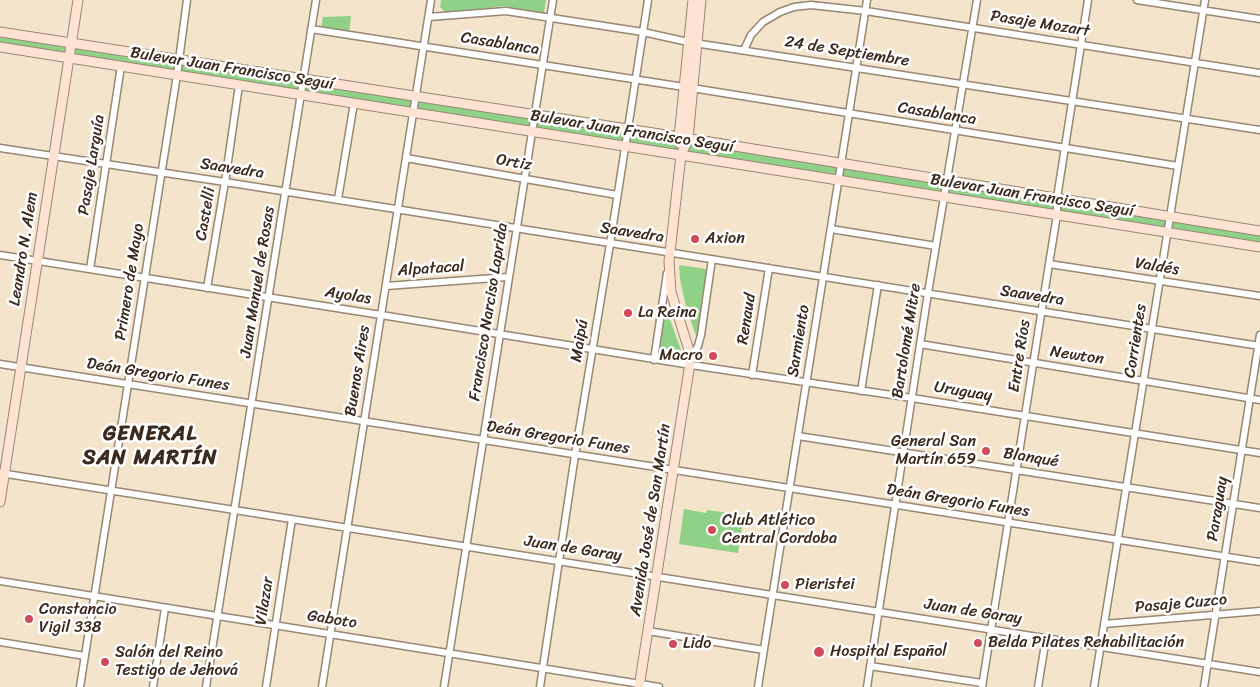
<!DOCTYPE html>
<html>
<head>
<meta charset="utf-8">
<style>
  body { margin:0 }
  canvas { display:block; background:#f3e4cb }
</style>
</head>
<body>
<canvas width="1260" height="687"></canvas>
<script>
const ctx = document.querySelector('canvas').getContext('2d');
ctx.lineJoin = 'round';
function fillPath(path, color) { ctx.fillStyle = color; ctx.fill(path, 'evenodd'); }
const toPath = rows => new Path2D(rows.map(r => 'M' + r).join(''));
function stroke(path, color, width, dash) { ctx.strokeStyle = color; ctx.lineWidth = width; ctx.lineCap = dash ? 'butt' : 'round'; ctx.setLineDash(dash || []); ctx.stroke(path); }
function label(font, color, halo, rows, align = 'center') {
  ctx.font = font + ' Sriracha,sans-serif'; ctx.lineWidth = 5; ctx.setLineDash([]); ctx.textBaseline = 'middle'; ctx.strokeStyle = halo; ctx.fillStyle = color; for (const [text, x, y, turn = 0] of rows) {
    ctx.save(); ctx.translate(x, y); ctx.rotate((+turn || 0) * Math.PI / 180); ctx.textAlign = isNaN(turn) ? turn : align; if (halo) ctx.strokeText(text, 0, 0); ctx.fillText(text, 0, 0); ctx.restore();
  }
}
fillPath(toPath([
  [441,0,546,0,544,13,504,6,446,13,440,7],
  [351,16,349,32,321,28,323,17],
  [0,32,1260,231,1260,247,0,47],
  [679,265,706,269,707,272,698,336,696,336,686,307,680,279],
  [665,311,667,311,682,353,681,357,678,359,658,356,664,313],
  [684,509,706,513,707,510,744,515,738,553,679,544]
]), '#90d188');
const minor = toPath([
  [1137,0,1260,19],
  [429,17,506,11,643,32,688,42,1260,130],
  [311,29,684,87],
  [744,50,751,35,763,22,780,12,794,7,811,5,866,11,1260,73],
  [692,88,1178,166],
  [0,148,225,182,1260,346],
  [406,158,617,195],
  [338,199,354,103],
  [831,229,936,246],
  [0,255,381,315,691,365,912,398,1260,453],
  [1049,264,1260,296],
  [90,269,121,66],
  [386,286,508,277],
  [207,288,225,182,239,85],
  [920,344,1260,400],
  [691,357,698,346,701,335,712,259],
  [654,360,667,273],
  [0,364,1260,562],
  [752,375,769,268],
  [861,391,878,285],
  [798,436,1260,508],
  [0,473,1260,672],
  [0,581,659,687],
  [1104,624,1260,611],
  [648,631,764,650],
  [0,642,85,656],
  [870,666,982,683],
  [80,687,177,75,187,0],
  [153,687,165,608],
  [206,687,316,0],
  [266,687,292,519],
  [322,687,431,0],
  [444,687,553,0],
  [540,687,575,455,610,244,648,0],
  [758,687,867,0],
  [867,687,928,293,977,0],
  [982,687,1049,264,1057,215,1057,198,1088,0],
  [1038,687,1046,638],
  [1094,687,1205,0],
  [1204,687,1260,335]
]);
const secondary = toPath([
  [0,32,679,137,1260,231],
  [0,47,1260,247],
  [679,143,679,137,693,0],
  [0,502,78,0],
  [639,687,691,357,671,292,669,261,681,155,688,139,701,0]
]);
stroke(minor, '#978774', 9);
stroke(secondary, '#978774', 11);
stroke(minor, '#fff', 6);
stroke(secondary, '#fee3d2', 9);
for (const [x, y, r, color] of [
  [695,239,5,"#d1495b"],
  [628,313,5,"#d1495b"],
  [713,356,5,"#d1495b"],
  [986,451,5,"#d1495b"],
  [712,530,5,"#d1495b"],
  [785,585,5,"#d1495b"],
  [29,619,5,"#d1495b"],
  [978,643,5,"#d1495b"],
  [673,644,5,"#d1495b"],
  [819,652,6,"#d1495b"],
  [105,662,5,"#d1495b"]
]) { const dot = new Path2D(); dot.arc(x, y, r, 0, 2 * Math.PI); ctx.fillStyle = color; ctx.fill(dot); stroke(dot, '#fff', 2); }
label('16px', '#3b2a1e', '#fff', [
  ["Pasaje Mozart",1040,24,9],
  ["Casablanca",500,44,9],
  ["24 de Septiembre",847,52,9],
  ["Bulevar Juan Francisco Seguí",232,69,9],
  ["Casablanca",937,114,9],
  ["Bulevar Juan Francisco Seguí",632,132,9],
  ["Ortiz",514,163,10],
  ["Pasaje Larguía",92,165,-81],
  ["Saavedra",232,169,9],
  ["Bulevar Juan Francisco Seguí",1032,196,9],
  ["Castelli",206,214,-80],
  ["Saavedra",632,233,9],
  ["Leandro N. Alem",24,249,-81],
  ["Valdés",1157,267,9],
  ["Alpatacal",431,269,-4],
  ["Primero de Mayo",130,282,-81],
  ["Juan Manuel de Rosas",258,282,-81],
  ["Ayolas",348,296,9],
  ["Saavedra",1032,296,9],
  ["Francisco Narciso Laprida",489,312,-81],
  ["Renaud",747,319,-81],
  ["Maipú",580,341,-81],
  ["Sarmiento",799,341,-81],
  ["Bartolomé Mitre",907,341,-81],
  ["Corrientes",1136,341,-81],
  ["Entre Ríos",1020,356,-81],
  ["Newton",1077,356,9],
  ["Buenos Aires",358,371,-81],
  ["Deán Gregorio Funes",158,375,9],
  ["Uruguay",963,392,9],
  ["Deán Gregorio Funes",558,438,9],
  ["Blanqué",1031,458,9],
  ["Deán Gregorio Funes",958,501,9],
  ["Paraguay",1218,509,-81],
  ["Avenida José de San Martín",651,520,-81],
  ["Juan de Garay",573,549,9],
  ["Vilazar",265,601,-81],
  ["Pasaje Cuzco",1181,604,-5],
  ["Juan de Garay",973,612,9],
  ["Gaboto",332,620,9]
]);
label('16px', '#3b2a1e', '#fff', [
  ["Axion",705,239],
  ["La Reina",638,313],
  ["Macro",703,356,"right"],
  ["General San",976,442,"right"],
  ["Martín 659",976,460,"right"],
  ["Club Atlético",722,521],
  ["Central Cordoba",722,539],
  ["Pieristei",795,585],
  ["Constancio",39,610],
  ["Vigil 338",39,628],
  ["Belda Pilates Rehabilitación",988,643],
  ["Lido",683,644],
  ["Hospital Español",830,652],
  ["Salón del Reino",115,653],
  ["Testigo de Jehová",115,671]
], 'left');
ctx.letterSpacing = '1px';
label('bold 21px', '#3b2a1e', '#fff', [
  ["GENERAL",150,435],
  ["SAN MARTÍN",150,459]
]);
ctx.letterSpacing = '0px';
</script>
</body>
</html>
